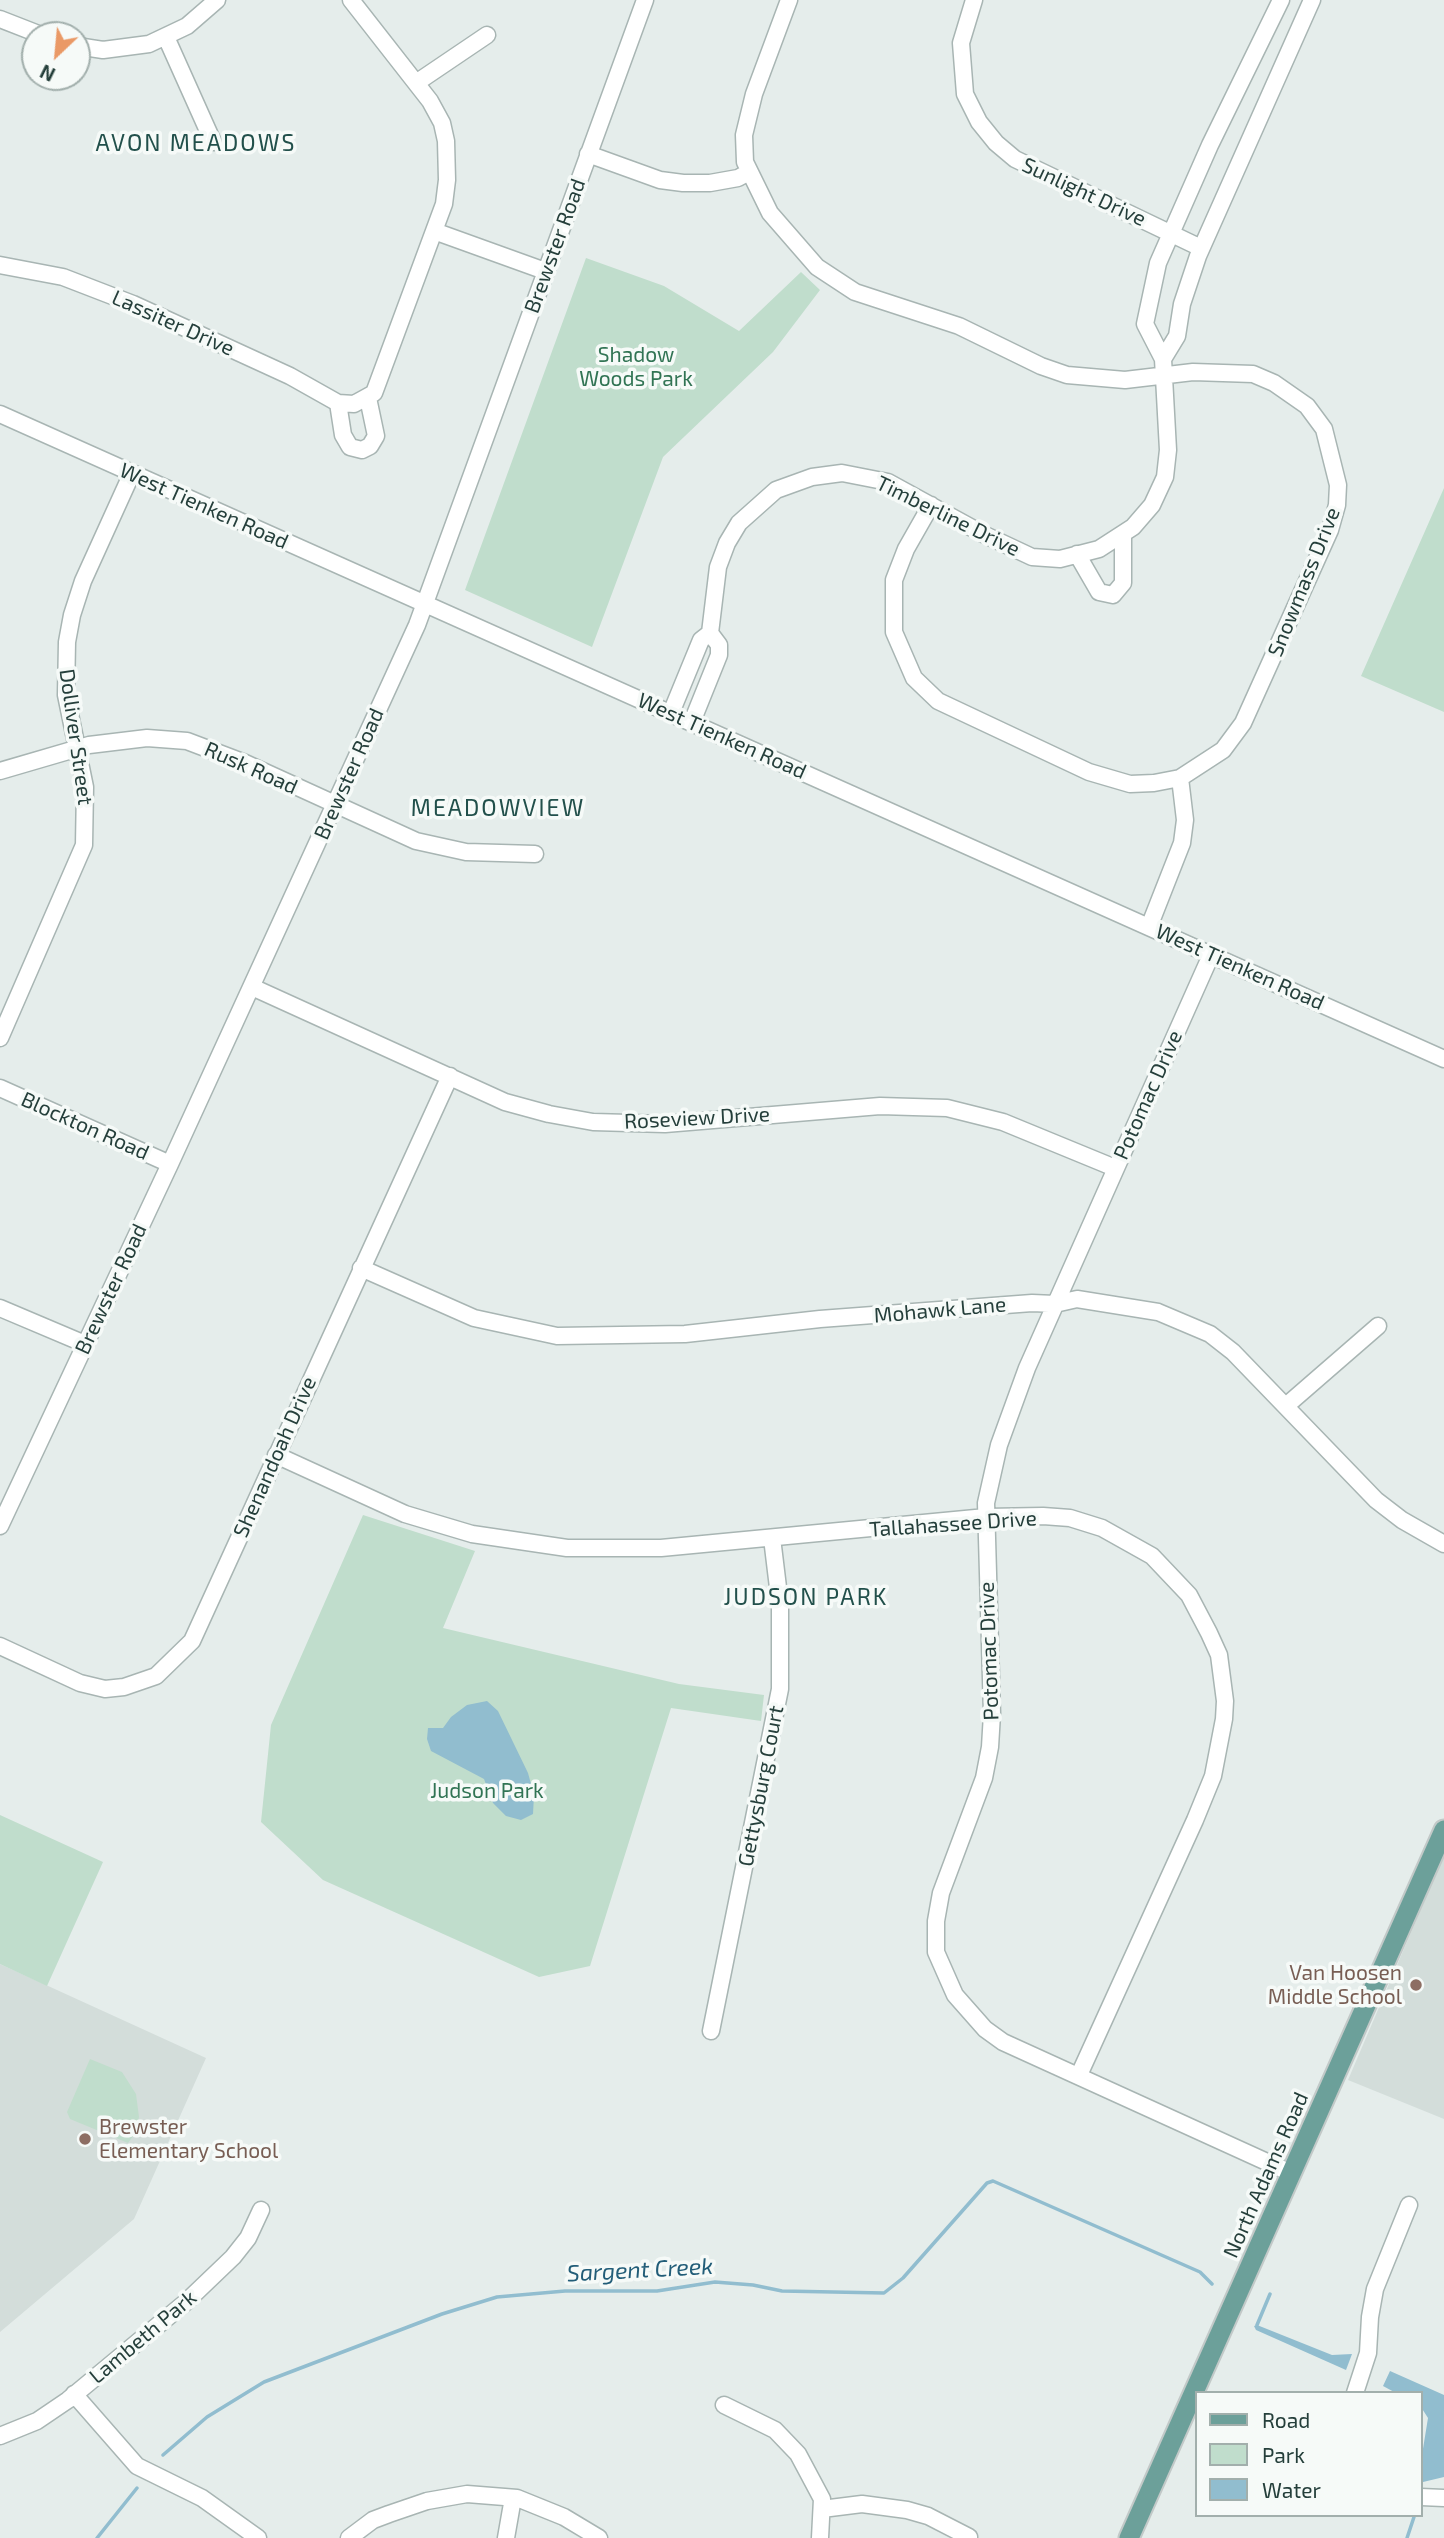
<!DOCTYPE html>
<html>
<head>
<meta charset="utf-8">
<style>
  body { margin:0 }
  #map { position:relative; width:1444px; height:2538px; overflow:hidden; background:#e5edeb; font-family:"Exo 2",sans-serif }
  canvas { display:block }
  .legend { position:absolute; left:1195px; top:2391px; width:228px; height:126px; box-sizing:border-box; background:#f6faf8; border:2px solid #a2afac; margin:0; padding:9px 12px; list-style:none; font-size:21px; color:#253f3b }
  .legend li { display:flex; align-items:center; gap:14px; height:35px }
  .legend b { width:35px; border:2px solid #a2afac }
  .north { position:absolute; left:21px; top:21px; width:70px; height:70px; box-sizing:border-box; background:#f6faf8; border:2px solid #a2afac; border-radius:50%; rotate:206deg; font-size:19px; font-weight:700; line-height:28px; text-align:center; color:#253f3b }
  .north::after { content:''; display:block; margin:auto; width:24px; height:32px; background:#ea9966; clip-path:polygon(50% 0,100% 100%,50% 72%,0 100%) }
</style>
</head>
<body>
<div id="map">
<canvas width="1444" height="2538"></canvas>
<ul class="legend">
<li><b style="height:9px;background:#6ca09a"></b>Road</li>
<li><b style="height:19px;background:#c0ddcc"></b>Park</li>
<li><b style="height:19px;background:#91bdcf"></b>Water</li>
</ul>
<div class="north">N</div>
</div>
<script>
const ctx = document.querySelector('canvas').getContext('2d');
ctx.lineJoin = 'round';
function fillPath(path, color) { ctx.fillStyle = color; ctx.fill(path, 'evenodd'); }
const toPath = rows => new Path2D(rows.map(r => 'M' + r).join(''));
function stroke(path, color, width, dash) { ctx.strokeStyle = color; ctx.lineWidth = width; ctx.lineCap = dash ? 'butt' : 'round'; ctx.setLineDash(dash || []); ctx.stroke(path); }
function label(font, color, halo, rows, align = 'center') {
  ctx.font = font + ' "Exo 2",sans-serif'; ctx.lineWidth = 7; ctx.setLineDash([]); ctx.textBaseline = 'middle'; ctx.strokeStyle = halo; ctx.fillStyle = color; for (const [text, x, y, turn = 0] of rows) {
    ctx.save(); ctx.translate(x, y); ctx.rotate((+turn || 0) * Math.PI / 180); ctx.textAlign = isNaN(turn) ? turn : align; if (halo) ctx.strokeText(text, 0, 0); ctx.fillText(text, 0, 0); ctx.restore();
  }
}
fillPath(toPath([
  [1444,1855,1444,2119,1348,2080],
  [0,1964,206,2058,134,2219,0,2332]
]), '#d3ddda');
fillPath(toPath([
  [586,258,664,286,739,331,801,272,820,290,773,352,663,457,592,647,465,590],
  [1444,488,1444,712,1361,676],
  [363,1515,475,1551,443,1628,679,1684,764,1695,761,1721,671,1708,590,1966,539,1977,323,1880,261,1822,271,1725],
  [0,1815,103,1862,47,1986,0,1964],
  [90,2059,122,2072,136,2094,139,2117,136,2132,128,2143,70,2119,67,2112]
]), '#c0ddcc');
fillPath(toPath([
  [487,1701,498,1711,528,1773,534,1795,533,1814,521,1820,506,1816,493,1803,484,1779,431,1751,427,1739,428,1728,443,1728,451,1717,467,1705],
  [1257,2325,1332,2355,1352,2354,1346,2370,1256,2330,1254,2326],
  [1390,2371,1444,2395,1444,2477,1423,2482,1421,2461,1428,2418,1421,2407,1421,2393,1396,2393,1383,2386]
]), '#91bdcf');
stroke(toPath([
  [1257,2325,1270,2294],
  [163,2455,207,2417,264,2382,442,2314,497,2297,565,2291,657,2291,715,2282,753,2285,782,2291,884,2293,903,2278,987,2183,993,2181,1200,2272,1212,2284],
  [97,2538,137,2488],
  [1407,2538,1414,2517]
]), '#91bdcf', 3.5);
const minor = toPath([
  [351,0,430,101,442,123,446,141,447,180,444,204,434,231,545,271],
  [789,0,754,94,744,135,745,162,770,213,817,267,855,292,959,326,1041,366,1067,375,1125,380,1193,372,1253,374,1274,383,1307,406,1324,429,1338,485,1337,505,1330,530,1243,723,1223,750,1180,778,1154,783,1130,784,1089,772,938,701,914,678,894,632,894,580,906,549,931,505],
  [974,0,961,43,965,94,979,122,996,143,1015,159,1201,248],
  [0,19,41,35],
  [166,37,213,142],
  [77,46,103,50,149,44,187,26,217,0],
  [416,83,487,35],
  [588,154,660,180,683,183,710,183,738,178,749,172],
  [0,265,63,277,133,304,290,376,338,403,354,404,374,393,434,231],
  [1163,359,1177,336,1182,304,1198,256,1312,0],
  [338,403,343,435,350,447,362,450,370,446,376,436,368,398],
  [0,414,1444,1059],
  [1077,554,1099,592,1113,595,1123,583,1123,535],
  [710,633,718,567,727,543,739,523,776,490,812,477,842,473,888,482,983,534,1032,557,1060,559,1099,549,1133,527,1152,505,1165,477,1168,450,1163,359,1145,324,1158,263,1210,145,1281,0],
  [671,713,701,640,710,633,719,645,719,655,692,722],
  [0,771,89,745,147,738,187,741,245,763,416,841,466,852,535,854],
  [1149,927,1182,843,1185,820,1180,778],
  [1211,955,1027,1368,999,1445,986,1503,992,1714,990,1747,984,1778,941,1893,936,1921,936,1952,955,1995,985,2029,1003,2042,1291,2173],
  [252,987,505,1102,549,1114,593,1122,665,1124,880,1106,947,1108,1003,1122,1115,1168],
  [0,1038,84,845,85,787,66,695,67,642,72,615,83,581,132,473],
  [0,1088,170,1164],
  [361,1268,474,1318,557,1336,685,1334,820,1319,1032,1303,1055,1304,1077,1299,1158,1312,1210,1334,1233,1352,1376,1500,1402,1520,1444,1544],
  [0,1308,85,1344],
  [1287,1405,1378,1326],
  [276,1455,405,1514,472,1534,567,1548,661,1548,986,1517,1043,1516,1070,1518,1102,1528,1152,1556,1189,1595,1209,1633,1219,1655,1225,1701,1224,1719,1213,1776,1195,1820,1079,2075],
  [0,1526,170,1164,417,625,645,0],
  [0,1646,80,1683,105,1689,124,1687,156,1676,192,1641,450,1076],
  [711,2031,780,1689,780,1604,772,1538],
  [1355,2393,1368,2353,1370,2317,1375,2289,1409,2205],
  [74,2394,137,2466,202,2498,258,2538],
  [724,2405,775,2430,798,2454,822,2499,820,2538],
  [0,2436,37,2421,68,2400,186,2302,233,2257,248,2238,261,2210],
  [1421,2497,1444,2498],
  [822,2509,862,2504,907,2510,928,2516,969,2537],
  [349,2538,373,2520,389,2514,427,2501,467,2494,517,2498,564,2517,599,2538],
  [506,2538,513,2498]
]);
const major = toPath([
  [1129,2538,1444,1830]
]);
stroke(minor, '#a8b5b3', 19);
stroke(major, '#c2c9c8', 23);
stroke(minor, '#fff', 16);
stroke(major, '#6ca09a', 19);
for (const [x, y, r, color] of [
  [1416,1985,7,"#8d6e63"],
  [85,2139,7,"#8d6e63"]
]) { const dot = new Path2D(); dot.arc(x, y, r, 0, 2 * Math.PI); ctx.fillStyle = color; ctx.fill(dot); stroke(dot, '#f6faf8', 2.5); }
label('21px', '#253f3b', '#f6faf8', [
  ["Sunlight Drive",1084,192,25],
  ["Brewster Road",555,246,-70],
  ["Lassiter Drive",173,323,24],
  ["West Tienken Road",204,506,24],
  ["Timberline Drive",948,516,26],
  ["Snowmass Drive",1304,582,-68],
  ["West Tienken Road",722,736,24],
  ["Dolliver Street",76,737,82],
  ["Rusk Road",251,768,24],
  ["Brewster Road",349,774,-66],
  ["West Tienken Road",1240,967,24],
  ["Potomac Drive",1148,1095,-66],
  ["Roseview Drive",697,1118,-3],
  ["Blockton Road",85,1126,24],
  ["Brewster Road",111,1289,-65],
  ["Mohawk Lane",940,1310,-5],
  ["Shenandoah Drive",275,1457,-66],
  ["Tallahassee Drive",953,1524,-4],
  ["Potomac Drive",989,1651,-92],
  ["Gettysburg Court",761,1786,-79],
  ["North Adams Road",1266,2175,-66],
  ["Lambeth Park",143,2337,-40]
]);
label('21px', '#317454', '#f6faf8', [
  ["Shadow",636,355],
  ["Woods Park",636,379],
  ["Judson Park",487,1791]
]);
label('21px', '#785e54', '#f6faf8', [
  ["Van Hoosen",1402,1973],
  ["Middle School",1402,1997],
  ["Brewster",99,2127,"left"],
  ["Elementary School",99,2151,"left"]
], 'right');
ctx.letterSpacing = '2px';
label('23px', '#22504b', '#f6faf8', [
  ["AVON MEADOWS",196,143],
  ["MEADOWVIEW",498,808],
  ["JUDSON PARK",806,1597]
]);
ctx.letterSpacing = '0px';
label('italic 23px', '#225d78', '#f6faf8', [
  ["Sargent Creek",640,2270,-3]
]);
</script>
</body>
</html>
